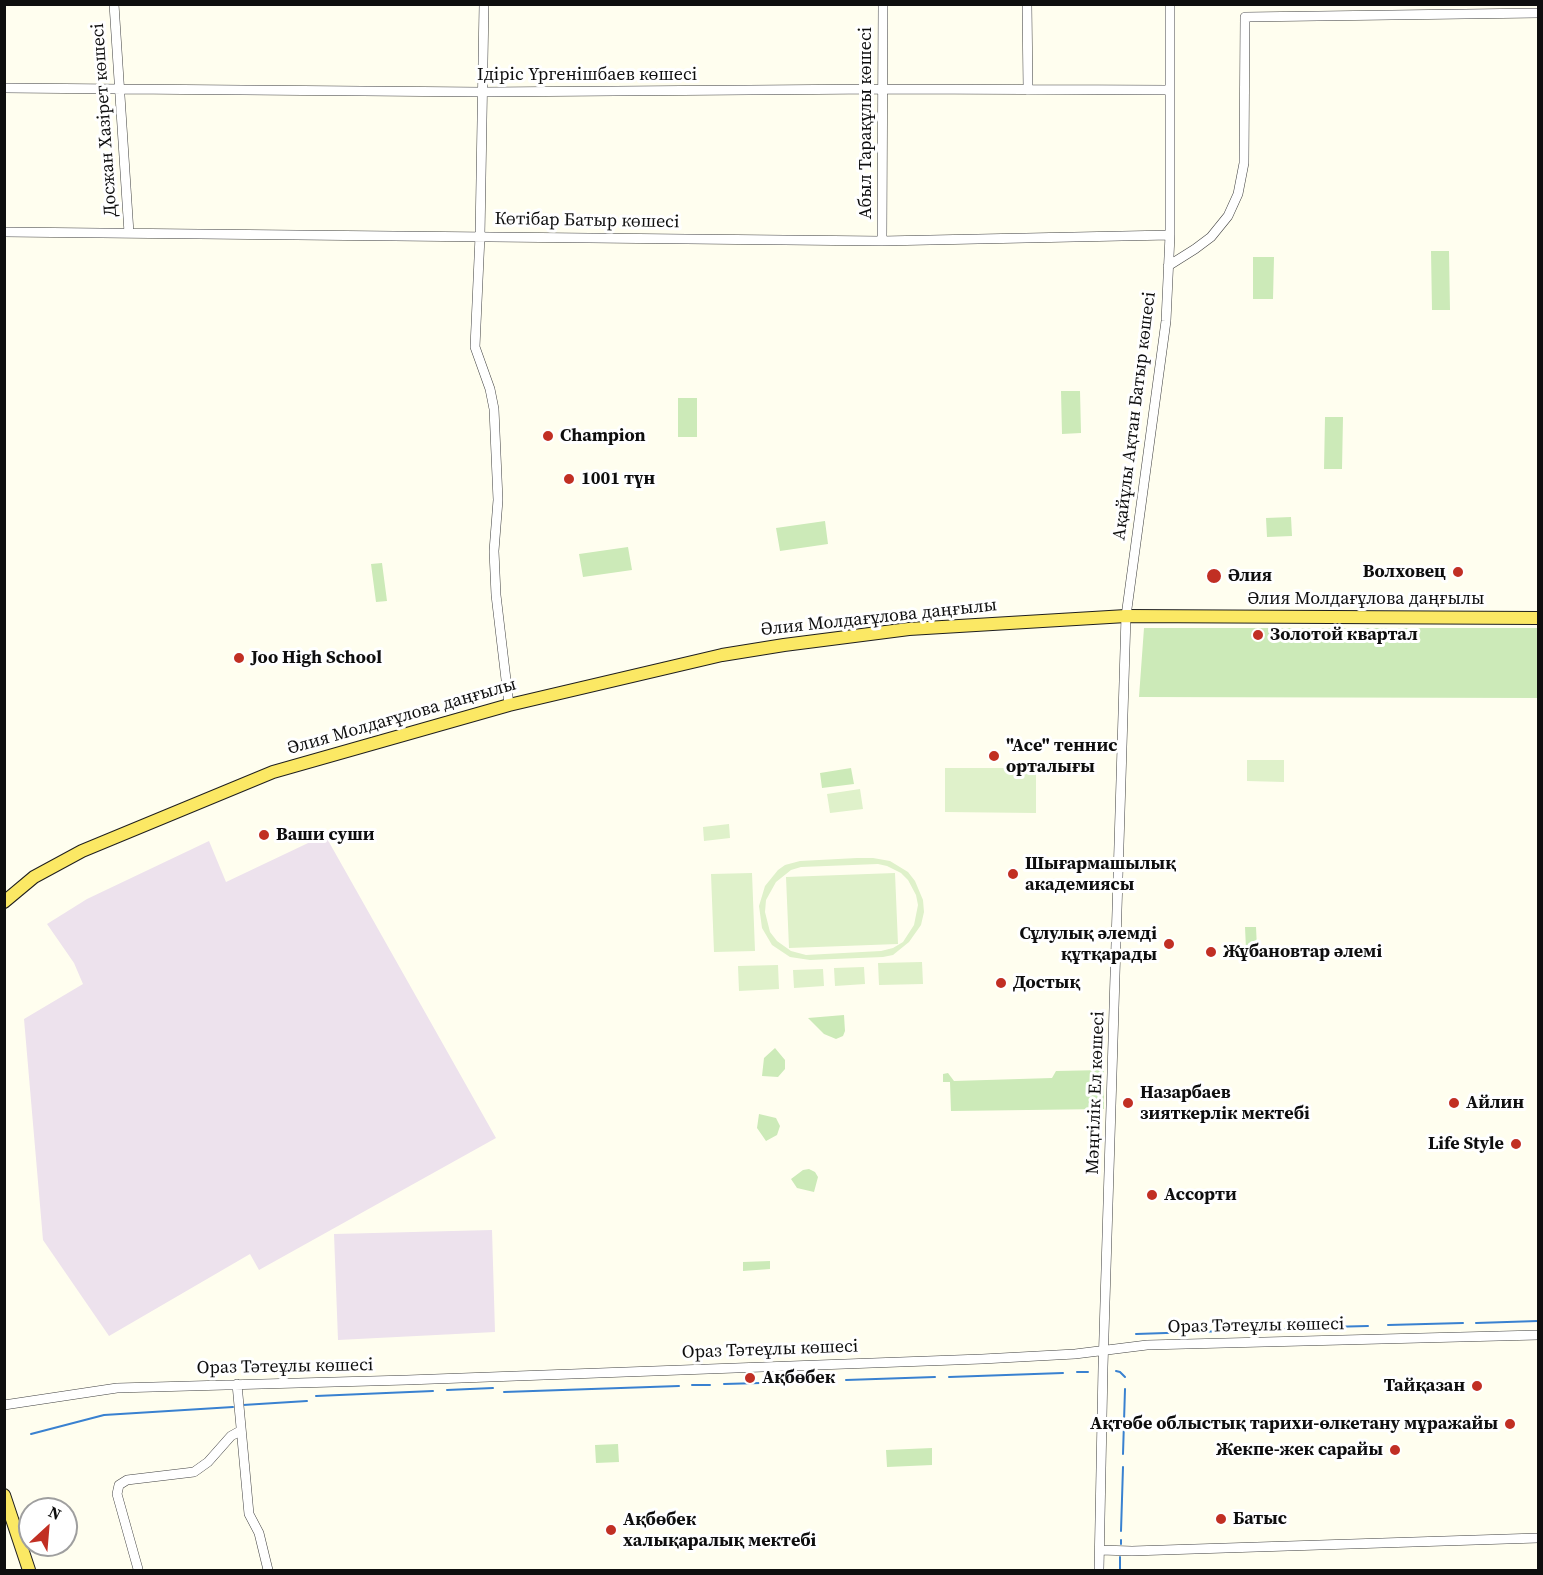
<!DOCTYPE html>
<html>
<head>
<meta charset="utf-8">
<style>
  body { margin:0 }
  #map { position:relative; width:1543px; height:1575px; overflow:hidden; background:#fffeef; font-family:"Source Serif 4",serif }
  canvas { display:block }
  .frame { position:absolute; inset:0; border:6px solid #0e0e0e; pointer-events:none }
  .north { position:absolute; left:18px; top:1497px; width:60px; height:60px; box-sizing:border-box; background:#fff; border:2px solid #9f9f9f; border-radius:50%; rotate:26deg; font-size:16px; font-weight:700; line-height:24px; text-align:center; color:#0e0e0e }
  .north::after { content:''; display:block; margin:auto; width:21px; height:27px; background:#c12f23; clip-path:polygon(50% 0,100% 100%,50% 72%,0 100%) }
</style>
</head>
<body>
<div id="map">
<canvas width="1543" height="1575"></canvas>
<div class="frame"></div>
<div class="north">N</div>
</div>
<script>
const ctx = document.querySelector('canvas').getContext('2d');
ctx.lineJoin = 'round';
function fillPath(path, color) { ctx.fillStyle = color; ctx.fill(path, 'evenodd'); }
const toPath = rows => new Path2D(rows.map(r => 'M' + r).join(''));
function stroke(path, color, width, dash) { ctx.strokeStyle = color; ctx.lineWidth = width; ctx.lineCap = dash ? 'butt' : 'round'; ctx.setLineDash(dash || []); ctx.stroke(path); }
function label(font, color, halo, rows, align = 'center') {
  ctx.font = font + ' "Source Serif 4",serif'; ctx.lineWidth = 6; ctx.setLineDash([]); ctx.textBaseline = 'middle'; ctx.strokeStyle = halo; ctx.fillStyle = color; for (const [text, x, y, turn = 0] of rows) {
    ctx.save(); ctx.translate(x, y); ctx.rotate((+turn || 0) * Math.PI / 180); ctx.textAlign = isNaN(turn) ? turn : align; if (halo) ctx.strokeText(text, 0, 0); ctx.fillText(text, 0, 0); ctx.restore();
  }
}
fillPath(toPath([
  [325,835,496,1138,259,1270,250,1254,109,1336,43,1240,24,1019,83,984,74,963,47,924,87,899,209,841,226,882],
  [492,1230,495,1332,338,1340,334,1234]
]), '#ede2ed');
fillPath(toPath([
  [1449,251,1450,310,1432,310,1431,251],
  [1253,257,1274,257,1273,299,1253,299],
  [1061,391,1080,391,1081,433,1062,434],
  [678,398,697,398,697,437,678,437],
  [1325,417,1343,417,1342,469,1324,469],
  [1291,517,1292,536,1267,537,1266,518],
  [825,521,828,544,780,551,776,528],
  [628,547,632,570,583,577,579,554],
  [382,563,387,601,376,602,371,564],
  [1144,628,1538,628,1538,698,1139,697],
  [851,768,854,784,822,788,820,773],
  [1245,927,1256,927,1257,948,1246,949],
  [844,1015,845,1031,843,1036,836,1039,824,1034,808,1018],
  [775,1048,785,1060,785,1069,778,1077,762,1076,764,1058],
  [1104,1070,1104,1109,951,1111,950,1082,943,1082,943,1074,948,1073,954,1081,1052,1078,1056,1071],
  [759,1114,776,1118,780,1126,777,1135,766,1141,757,1128],
  [809,1169,815,1172,818,1177,814,1192,797,1188,791,1179,803,1170],
  [770,1261,770,1269,743,1271,743,1262],
  [618,1444,619,1462,596,1463,595,1445],
  [932,1448,932,1465,887,1467,886,1450]
]), '#cceab8');
fillPath(toPath([
  [1247,760,1284,760,1284,782,1247,781],
  [945,768,1036,768,1036,813,945,812],
  [860,789,863,809,830,813,827,794],
  [729,824,730,838,704,841,703,827],
  [857,858,873,858,890,861,908,872,915,881,923,900,924,912,921,925,909,942,893,955,883,957,810,960,790,957,772,945,762,928,759,906,765,886,778,870,785,865,800,861],
  [878,864,887,866,901,873,908,880,916,895,918,905,914,925,903,942,893,948,881,951,806,955,791,951,777,941,770,932,765,912,766,900,776,882,791,870,801,867],
  [752,873,755,951,714,952,711,874],
  [895,873,898,944,789,948,786,877],
  [922,962,923,984,879,985,878,963],
  [778,965,779,989,739,991,738,966],
  [864,967,865,984,835,986,834,968],
  [823,969,824,986,794,988,793,970]
]), '#dff1ca');
stroke(toPath([
  [1476,1323,1538,1321],
  [1388,1325,1463,1323],
  [1328,1327,1368,1326],
  [1136,1334,1315,1328],
  [1116,1371,1120,1372,1125,1377],
  [1077,1372,1088,1372],
  [949,1377,1063,1373],
  [846,1380,935,1377],
  [724,1384,833,1381],
  [692,1385,710,1385],
  [447,1390,493,1388],
  [504,1392,679,1386],
  [316,1396,433,1391],
  [243,1405,307,1401],
  [31,1434,104,1415,233,1407],
  [1123,1454,1125,1389],
  [1121,1531,1123,1467],
  [1121,1544,1121,1540],
  [1120,1570,1120,1557]
]), '#3981d0', 2);
const minor = toPath([
  [114,4,129,233],
  [484,4,480,236,475,347,490,389,494,409,498,500,494,551,496,595,509,705],
  [1027,4,1028,90],
  [4,88,482,92,882,89,1170,90],
  [4,232,882,241,1170,235],
  [882,241,883,4],
  [1168,266,1195,249,1211,237,1228,216,1238,194,1244,163,1245,17,1538,13],
  [237,1384,249,1514,259,1533,268,1570],
  [4,1405,117,1388,407,1380,982,1359,1075,1354,1147,1345,1538,1335],
  [1100,1550,1132,1551,1538,1538],
  [138,1569,117,1494,119,1485,127,1480,194,1472,208,1462,231,1436,240,1431],
  [1099,1570,1103,1367,1126,616,1166,321,1170,235,1170,4]
]);
const major = toPath([
  [4,902,34,877,82,851,273,772,509,705,722,655,784,645,909,629,1126,616,1538,618],
  [4,1495,29,1570]
]);
stroke(minor, '#414141', 10);
stroke(major, '#1f1f1f', 14);
stroke(minor, '#fff', 9);
stroke(major, '#fbe864', 12);
for (const [x, y, r, color] of [
  [548,436,6,"#c12f23"],
  [569,479,6,"#c12f23"],
  [1458,572,6,"#c12f23"],
  [1214,576,8,"#c12f23"],
  [1258,635,6,"#c12f23"],
  [239,658,6,"#c12f23"],
  [994,756,6,"#c12f23"],
  [264,835,6,"#c12f23"],
  [1013,874,6,"#c12f23"],
  [1169,944,6,"#c12f23"],
  [1211,952,6,"#c12f23"],
  [1001,983,6,"#c12f23"],
  [1128,1103,6,"#c12f23"],
  [1454,1103,6,"#c12f23"],
  [1516,1144,6,"#c12f23"],
  [1152,1195,6,"#c12f23"],
  [750,1378,6,"#c12f23"],
  [1477,1386,6,"#c12f23"],
  [1510,1424,6,"#c12f23"],
  [1395,1450,6,"#c12f23"],
  [1221,1519,6,"#c12f23"],
  [611,1530,6,"#c12f23"]
]) { const dot = new Path2D(); dot.arc(x, y, r, 0, 2 * Math.PI); ctx.fillStyle = color; ctx.fill(dot); stroke(dot, '#fff', 2); }
label('18px', '#0e0e0e', '#fff', [
  ["Ідіріс Үргенішбаев көшесі",587,75],
  ["Досжан Хазірет көшесі",105,120,-94],
  ["Абыл Тарақұлы көшесі",866,123,-90],
  ["Көтібар Батыр көшесі",587,221,1],
  ["Ақайұлы Ақтан Батыр көшесі",1135,416,-83],
  ["Әлия Молдағұлова даңғылы",1366,599],
  ["Әлия Молдағұлова даңғылы",879,618,-6],
  ["Әлия Молдағұлова даңғылы",402,717,-16],
  ["Мәңгілік Ел көшесі",1096,1093,-88],
  ["Ораз Тәтеұлы көшесі",1256,1326,-1],
  ["Ораз Тәтеұлы көшесі",770,1350,-2],
  ["Ораз Тәтеұлы көшесі",285,1367,-1]
]);
label('bold 18px', '#0e0e0e', '#fff', [
  ["Champion",560,436],
  ["1001 түн",581,479],
  ["Волховец",1446,572,"right"],
  ["Әлия",1228,576],
  ["Золотой квартал",1270,635],
  ["Joo High School",251,658],
  ["\"Ace\" теннис",1006,746],
  ["орталығы",1006,767],
  ["Ваши суши",276,835],
  ["Шығармашылық",1025,864],
  ["академиясы",1025,885],
  ["Сұлулық әлемді",1157,934,"right"],
  ["құтқарады",1157,955,"right"],
  ["Жұбановтар әлемі",1223,952],
  ["Достық",1013,983],
  ["Назарбаев",1140,1093],
  ["зияткерлік мектебі",1140,1114],
  ["Айлин",1466,1103],
  ["Life Style",1504,1144,"right"],
  ["Ассорти",1164,1195],
  ["Ақбөбек",762,1378],
  ["Тайқазан",1465,1386,"right"],
  ["Ақтөбе облыстық тарихи-өлкетану мұражайы",1498,1424,"right"],
  ["Жекпе-жек сарайы",1383,1450,"right"],
  ["Батыс",1233,1519],
  ["Ақбөбек",623,1520],
  ["халықаралық мектебі",623,1541]
], 'left');
</script>
</body>
</html>
